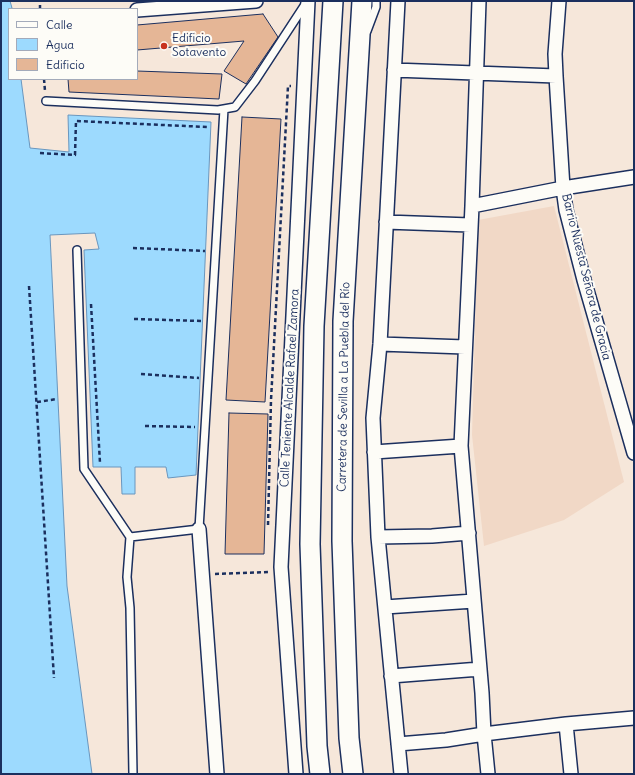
<!DOCTYPE html>
<html>
<head>
<meta charset="utf-8">
<style>
  body { margin:0 }
  #map { position:relative; width:635px; height:775px; overflow:hidden; background:#f6e7da; font-family:Delius,sans-serif }
  canvas { display:block }
  .frame { position:absolute; inset:0; border:2px solid #1b2f5e; pointer-events:none }
  .legend { position:absolute; left:8px; top:8px; width:130px; height:72px; box-sizing:border-box; background:#fdfcf7; border:1px solid #a3aaba; margin:0; padding:5px 7px; list-style:none; font-size:12px; color:#1b2f5e }
  .legend li { display:flex; align-items:center; gap:8px; height:20px }
  .legend b { width:20px; border:1px solid #a3aaba }
</style>
</head>
<body>
<div id="map">
<canvas width="635" height="775"></canvas>
<div class="frame"></div>
<ul class="legend">
<li><b style="height:5px;background:#fdfcf7"></b>Calle</li>
<li><b style="height:11px;background:#9ddafe"></b>Agua</li>
<li><b style="height:11px;background:#e5b696"></b>Edificio</li>
</ul>
</div>
<script>
const ctx = document.querySelector('canvas').getContext('2d');
ctx.lineJoin = 'round';
function fillPath(path, color) { ctx.fillStyle = color; ctx.fill(path, 'evenodd'); }
const toPath = rows => new Path2D(rows.map(r => 'M' + r).join(''));
function stroke(path, color, width, dash) { ctx.strokeStyle = color; ctx.lineWidth = width; ctx.lineCap = dash ? 'butt' : 'round'; ctx.setLineDash(dash || []); ctx.stroke(path); }
function label(font, color, halo, rows, align = 'center') {
  ctx.font = font + ' Delius,sans-serif'; ctx.lineWidth = 4; ctx.setLineDash([]); ctx.textBaseline = 'middle'; ctx.strokeStyle = halo; ctx.fillStyle = color; for (const [text, x, y, turn = 0] of rows) {
    ctx.save(); ctx.translate(x, y); ctx.rotate((+turn || 0) * Math.PI / 180); ctx.textAlign = isNaN(turn) ? turn : align; if (halo) ctx.strokeText(text, 0, 0); ctx.fillText(text, 0, 0); ctx.restore();
  }
}
fillPath(toPath([
  [554,206,624,482,564,520,484,546,472,435,478,220]
]), '#f1d8c6');
const water = toPath([
  [1,1,10,1,12,8,9,9,9,79,21,79,30,148,69,152,68,115,211,122,196,475,168,478,166,467,135,467,135,494,122,494,121,467,93,467,84,250,99,249,95,233,50,235,67,586,92,774,1,774,1,1]
]);
fillPath(water, '#9ddafe');
stroke(water, '#6996be', 1);
const building = toPath([
  [263,14,278,37,246,84,224,71,244,41,137,50,137,25,263,14],
  [137,71,222,74,219,99,69,92,68,79,137,79,137,71],
  [242,117,281,119,265,402,226,400,242,117],
  [229,413,268,414,264,554,225,554,229,413]
]);
fillPath(building, '#e5b696');
stroke(building, '#1b2f5e', 1);
const lane = toPath([
  [367,31,376,7,376,1],
  [46,101,218,110,235,107,255,81,306,3],
  [77,250,84,469,130,537,127,577,130,608,133,774],
  [130,537,199,529,224,109]
]);
const street = toPath([
  [398,1,380,344,373,418,378,537,401,774],
  [479,1,472,206,461,446,482,693,484,734,488,774],
  [559,1,555,54,556,76,563,188,566,210,584,280,634,453],
  [137,10,256,1],
  [394,70,556,76],
  [472,206,563,188,634,177],
  [386,222,470,225],
  [380,344,465,347],
  [374,452,461,446],
  [199,529,217,774],
  [378,537,432,536,469,533],
  [385,607,474,601],
  [391,676,480,669],
  [566,724,571,774],
  [398,744,446,740,484,734,566,724,634,718],
  [296,774,281,567,308,1]
]);
const secondary = toPath([
  [320,774,317,746,310,544,314,326,333,1],
  [353,774,349,738,342,541,343,321,362,1]
]);
stroke(lane, '#1b2f5e', 10);
stroke(street, '#1b2f5e', 16);
stroke(secondary, '#1b2f5e', 22);
stroke(toPath([
  [40,9,40,1],
  [44,79,45,91],
  [40,153,75,155,76,121,207,127],
  [133,248,205,251],
  [29,286,54,678],
  [91,304,100,463],
  [134,319,202,321],
  [141,374,199,378],
  [37,402,57,399],
  [145,426,195,427],
  [268,525,271,400,288,86,291,86],
  [215,574,270,572]
]), '#1b2f5e', 2.5, [4, 3]);
stroke(lane, '#fdfcf7', 7);
stroke(street, '#fdfcf7', 13);
stroke(secondary, '#fdfcf7', 19);
for (const [x, y, r, color] of [
  [164,46,4,"#c8321e"]
]) { const dot = new Path2D(); dot.arc(x, y, r, 0, 2 * Math.PI); ctx.fillStyle = color; ctx.fill(dot); stroke(dot, '#fdfcf7', 1.5); }
label('12px', '#1b2f5e', '#fdfcf7', [
  ["Edificio",172,39],
  ["Sotavento",172,53]
], 'left');
label('12px', '#1b2f5e', '#fdfcf7', [
  ["Barrio Nuesta Señora de Gracia",586,277,76],
  ["Carretera de Sevilla a La Puebla del Río",344,387,-89],
  ["Calle Teniente Alcalde Rafael Zamora",290,388,-87]
]);
</script>
</body>
</html>
